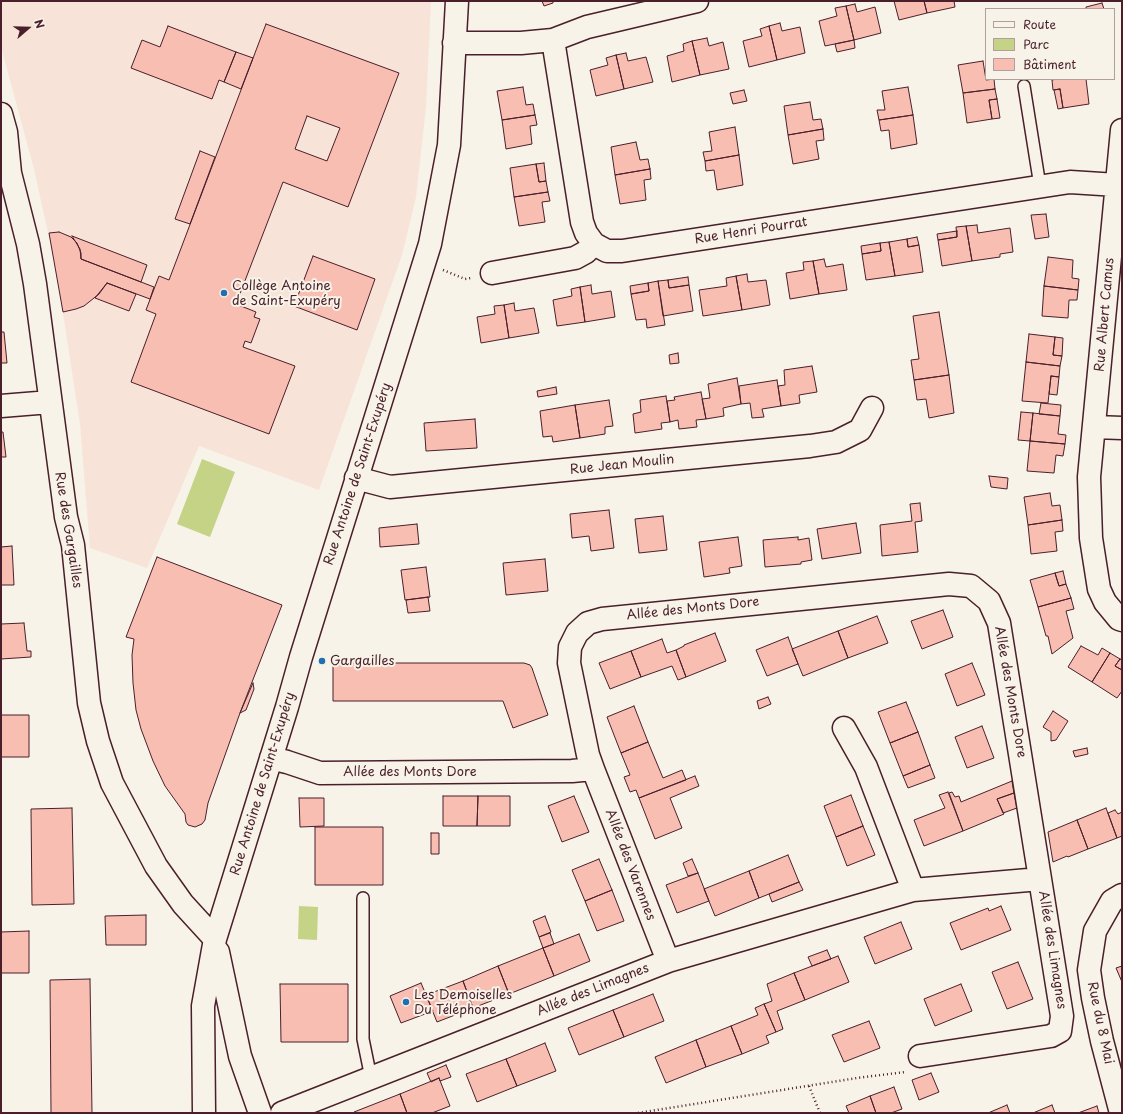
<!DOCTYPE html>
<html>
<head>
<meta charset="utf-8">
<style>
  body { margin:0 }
  #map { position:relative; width:1123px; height:1114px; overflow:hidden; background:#f7f3e8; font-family:"Playpen Sans",sans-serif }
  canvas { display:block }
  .frame { position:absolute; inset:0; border:2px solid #4a1f2b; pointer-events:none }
  .legend { position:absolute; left:985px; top:8px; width:130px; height:72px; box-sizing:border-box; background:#f7f3e8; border:1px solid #b29e9c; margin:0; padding:5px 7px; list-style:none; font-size:12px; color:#4a1f2b }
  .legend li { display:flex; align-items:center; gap:8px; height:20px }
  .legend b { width:20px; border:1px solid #b29e9c }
  .north { position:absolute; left:8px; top:8px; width:40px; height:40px; -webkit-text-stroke:3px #f7f3e8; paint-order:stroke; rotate:70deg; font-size:11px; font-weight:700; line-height:16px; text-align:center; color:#4a1f2b }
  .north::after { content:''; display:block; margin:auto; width:14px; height:18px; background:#4a1f2b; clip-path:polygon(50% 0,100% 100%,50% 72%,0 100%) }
</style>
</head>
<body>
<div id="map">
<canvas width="1123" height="1114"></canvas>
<div class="frame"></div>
<ul class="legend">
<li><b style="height:5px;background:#f7f3e8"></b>Route</li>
<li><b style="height:11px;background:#c5d387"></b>Parc</li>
<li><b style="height:11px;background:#f9beb2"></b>Bâtiment</li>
</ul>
<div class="north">N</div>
</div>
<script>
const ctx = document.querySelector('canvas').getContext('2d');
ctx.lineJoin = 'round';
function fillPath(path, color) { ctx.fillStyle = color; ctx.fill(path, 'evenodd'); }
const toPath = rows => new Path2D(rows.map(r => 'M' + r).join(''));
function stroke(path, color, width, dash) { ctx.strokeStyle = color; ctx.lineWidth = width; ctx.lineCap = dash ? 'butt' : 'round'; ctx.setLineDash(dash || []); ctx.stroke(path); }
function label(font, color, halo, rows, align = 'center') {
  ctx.font = font + ' "Playpen Sans",sans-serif'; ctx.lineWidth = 4; ctx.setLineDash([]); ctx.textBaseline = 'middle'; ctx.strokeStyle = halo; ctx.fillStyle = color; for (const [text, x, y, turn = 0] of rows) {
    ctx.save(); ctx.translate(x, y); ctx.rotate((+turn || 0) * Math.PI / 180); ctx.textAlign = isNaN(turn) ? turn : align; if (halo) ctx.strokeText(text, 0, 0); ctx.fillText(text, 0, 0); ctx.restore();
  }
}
fillPath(toPath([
  [1,1,431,1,426,107,416,197,402,255,319,490,199,446,147,568,90,548,80,424,57,274,34,169,1,47]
]), '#f8e3d8');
fillPath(toPath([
  [202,459,235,472,210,537,177,524],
  [299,906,318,907,317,940,298,939]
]), '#c5d387');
const building = toPath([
  [542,1,553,1,553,3,544,6,542,1],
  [894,1,924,1,927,13,899,20,894,1],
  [924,1,954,1,955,7,927,13,924,1],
  [1102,3,1104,9,1086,9,1086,7,1102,3],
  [855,4,857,12,875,7,881,33,854,40,846,6,855,4],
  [846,6,854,40,825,46,819,21,837,16,835,8,846,6],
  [780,23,782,31,800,27,805,53,777,60,769,26,780,23],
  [266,24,399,73,348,207,283,182,236,304,256,312,254,317,260,319,251,343,245,341,243,347,295,366,269,434,131,382,156,314,146,310,159,276,169,280,266,24],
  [307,116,340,128,327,161,295,149,307,116],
  [168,26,236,52,224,82,219,80,212,99,131,68,142,40,160,47,168,26],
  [769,26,777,60,749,67,743,41,762,36,760,29,769,26],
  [707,38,709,46,723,42,729,69,700,75,692,41,707,38],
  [854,40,855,48,837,52,835,44,854,40],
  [692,41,700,75,672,82,667,56,684,51,683,44,692,41],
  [236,52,253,58,241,89,224,82,236,52],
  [626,53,628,61,646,57,653,82,624,89,616,55,626,53],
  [616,55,624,89,596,96,590,70,608,65,606,58,616,55],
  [983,61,986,80,994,79,995,89,963,93,958,65,983,61],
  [1057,79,1086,79,1089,104,1063,108,1060,89,1053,90,1052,80,1057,79],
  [523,87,526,105,533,104,535,115,502,120,497,91,523,87],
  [908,87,913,115,879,120,877,110,885,110,882,91,908,87],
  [995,89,997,99,989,100,992,119,967,123,963,93,995,89],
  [1060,89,1063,108,1058,109,1054,90,1060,89],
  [744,90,747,101,733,104,730,93,744,90],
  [997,99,1000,118,992,119,989,100,997,99],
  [810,102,813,120,821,119,823,129,788,135,784,106,810,102],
  [535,115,537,125,530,126,532,144,506,149,502,120,535,115],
  [913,115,917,144,891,149,889,130,881,131,879,120,913,115],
  [735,127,739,155,705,161,703,152,712,151,709,132,735,127],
  [823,129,824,140,816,141,819,159,793,164,788,135,823,129],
  [636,142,640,160,648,159,650,169,615,175,611,147,636,142],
  [200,151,215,157,190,224,175,219,200,151],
  [739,155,743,185,717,190,714,170,706,171,705,161,739,155],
  [544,163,546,181,539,182,536,164,544,163],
  [536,164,539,182,546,181,548,192,514,197,510,168,536,164],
  [650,169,651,179,644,180,646,200,620,204,615,175,650,169],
  [548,192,550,201,542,202,545,222,519,226,514,197,548,192],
  [1046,214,1049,237,1035,239,1031,215,1046,214],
  [977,225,978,233,1010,228,1013,252,1000,254,1000,257,972,261,966,226,977,225],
  [966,226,972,261,942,266,938,240,957,237,956,227,966,226],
  [957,231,957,237,938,240,937,234,957,231],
  [59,232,71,237,77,243,81,253,81,259,154,287,150,299,107,283,99,294,84,306,76,309,63,312,49,233,59,232],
  [72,236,147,265,141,282,81,259,80,249,72,236],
  [917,237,919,245,908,247,907,239,917,237],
  [907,239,908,247,919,245,923,272,895,276,889,242,907,239],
  [889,242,895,276,866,280,862,254,881,251,880,243,889,242],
  [880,243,881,251,862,254,861,246,880,243],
  [313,256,375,279,357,330,294,306,313,256],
  [1048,257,1073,260,1072,278,1079,279,1078,290,1044,286,1048,257],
  [824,259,826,267,843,264,847,290,819,294,813,261,824,259],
  [813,261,819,294,790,299,786,273,804,270,803,262,813,261],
  [747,274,748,282,766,280,770,305,742,310,736,276,747,274],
  [736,276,742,310,703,316,699,290,727,286,726,278,736,276],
  [688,277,689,285,669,288,668,280,688,277],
  [668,280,669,288,689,285,693,311,663,316,658,281,668,280],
  [658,281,665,325,647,328,646,319,636,320,631,294,649,291,648,283,658,281],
  [107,283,136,294,129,311,95,298,107,283],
  [648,283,649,291,631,294,630,286,648,283],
  [591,285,592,294,611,291,615,317,585,322,580,287,591,285],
  [1044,286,1078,290,1077,300,1069,300,1068,318,1042,316,1044,286],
  [580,287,585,322,557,326,553,300,572,296,571,289,580,287],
  [514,303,515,311,534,308,539,333,509,338,504,305,514,303],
  [504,305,509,338,481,343,477,317,495,314,494,306,504,305],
  [939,312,949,375,914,380,911,360,919,359,913,316,939,312],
  [1,332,4,332,7,363,1,363,1,332],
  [1029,334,1055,337,1053,355,1062,356,1060,366,1026,362,1029,334],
  [1055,337,1063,338,1062,356,1053,355,1055,337],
  [678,353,679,363,670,364,669,355,678,353],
  [1026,362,1060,366,1059,377,1051,376,1048,403,1022,401,1026,362],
  [812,366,817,392,799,395,800,403,781,406,778,386,785,385,784,370,812,366],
  [949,375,954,413,929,418,926,399,917,400,914,380,949,375],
  [1051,376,1059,377,1057,395,1049,394,1051,376],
  [737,378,741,404,723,408,724,416,706,419,702,399,710,398,708,384,737,378],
  [777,380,781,406,762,409,764,417,752,418,750,403,741,404,739,386,777,380],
  [556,387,557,394,538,397,537,391,556,387],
  [701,392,706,419,696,420,697,427,679,429,678,420,670,422,667,401,675,400,674,397,701,392],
  [666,396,670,422,661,423,662,429,635,433,633,414,641,412,640,400,666,396],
  [609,400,613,426,605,427,605,434,580,438,575,405,609,400],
  [1041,403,1061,405,1060,416,1039,414,1041,403],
  [575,405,580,438,553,442,552,436,543,437,540,411,575,405],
  [1021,412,1033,413,1030,441,1018,440,1021,412],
  [1033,413,1060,416,1058,434,1066,435,1065,444,1030,441,1033,413],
  [475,419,477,448,426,451,424,423,475,419],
  [1,432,3,432,6,457,1,457,1,432],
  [1030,441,1065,444,1063,456,1056,455,1054,473,1027,471,1030,441],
  [989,476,1008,478,1007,489,991,487,989,476],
  [1050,493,1052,506,1060,505,1062,520,1028,525,1024,497,1050,493],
  [920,503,922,521,915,522,918,552,882,556,880,525,912,521,910,504,920,503],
  [609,510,614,548,591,551,589,536,572,538,570,514,609,510],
  [663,516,667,550,639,553,635,519,663,516],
  [1062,520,1063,531,1055,532,1057,551,1031,554,1028,525,1062,520],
  [856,523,861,553,822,559,817,529,856,523],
  [417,524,419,544,380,547,379,528,417,524],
  [738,537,742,566,729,568,730,573,704,577,699,542,738,537],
  [798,537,798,540,809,538,812,560,801,562,801,564,765,567,763,540,798,537],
  [12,546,14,585,1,585,1,547,12,546],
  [157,557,282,605,240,713,208,803,205,820,202,824,195,827,188,825,186,822,185,814,165,786,153,761,141,729,136,710,133,683,132,655,134,639,126,637,157,557],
  [545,559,548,591,506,595,503,563,545,559],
  [426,567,430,597,405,600,401,570,426,567],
  [1063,571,1066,584,1059,586,1055,573,1063,571],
  [1055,573,1059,586,1066,584,1071,598,1038,607,1030,580,1055,573],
  [428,597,430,611,408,613,406,600,428,597],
  [1071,598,1074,609,1066,611,1073,638,1052,654,1048,636,1046,636,1038,607,1071,598],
  [943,610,953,637,922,649,911,621,943,610],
  [877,616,888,643,848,658,838,631,877,616],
  [24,623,27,651,31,651,31,657,1,659,1,624,24,623],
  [838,631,848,658,803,676,792,649,838,631],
  [715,633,726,661,686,677,676,650,684,646,684,645,715,633],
  [788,637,798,664,767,676,756,650,788,637],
  [662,639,667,653,676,650,686,677,678,680,672,666,641,677,631,651,662,639],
  [1081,646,1098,655,1102,648,1110,653,1092,682,1068,667,1081,646],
  [631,651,641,677,610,689,599,663,631,651],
  [1110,653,1120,659,1115,666,1122,670,1122,691,1117,698,1092,682,1110,653],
  [1120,659,1122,660,1122,670,1115,666,1120,659],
  [333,663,524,663,530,665,532,668,548,715,513,728,503,701,333,701,333,663],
  [972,663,985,695,957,706,945,674,972,663],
  [253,683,254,689,246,710,240,713,253,683],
  [768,697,771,704,759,709,757,701,768,697],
  [906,702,918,732,890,743,878,712,906,702],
  [634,706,648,742,621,753,607,717,634,706],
  [1053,711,1068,721,1056,740,1051,741,1051,732,1043,727,1053,711],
  [1,715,29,715,29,757,1,757,1,715],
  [982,726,994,758,967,768,955,737,982,726],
  [918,732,930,765,903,776,890,743,918,732],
  [648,742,663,778,682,770,686,780,639,798,636,790,630,792,624,777,630,775,621,753,648,742],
  [1087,748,1088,754,1075,757,1073,751,1087,748],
  [930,765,935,778,908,788,903,776,930,765],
  [695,776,699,786,670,798,682,828,655,839,639,798,695,776],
  [1012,781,1014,793,997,799,1004,814,963,831,949,793,952,792,955,797,959,796,961,802,1012,781],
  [948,792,963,831,924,846,914,820,945,808,939,795,948,792],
  [1014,793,1017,808,1003,813,997,799,1014,793],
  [851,795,863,826,836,837,824,806,851,795],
  [443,796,478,796,477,826,443,826,443,796],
  [478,796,510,796,510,826,477,826,478,796],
  [574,796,589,832,562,842,548,806,574,796],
  [299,798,324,798,324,826,300,827,299,798],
  [72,808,74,904,32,905,31,809,72,808],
  [1106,808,1117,838,1088,849,1077,820,1106,808],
  [1115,810,1118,814,1122,812,1122,836,1117,838,1108,813,1115,810],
  [1077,820,1088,849,1068,857,1067,856,1053,862,1048,832,1077,820],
  [863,826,875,855,847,866,836,837,863,826],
  [315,827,383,827,383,885,315,885,315,827],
  [431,833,439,833,439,854,431,854,431,833],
  [788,855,799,882,759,898,749,871,788,855],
  [599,859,612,890,585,901,572,870,599,859],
  [692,859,698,873,688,876,683,863,692,859],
  [749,871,759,898,715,916,704,889,749,871],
  [698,873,709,901,677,913,666,885,698,873],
  [799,882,803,890,772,902,769,894,799,882],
  [612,890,624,921,597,931,585,901,612,890],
  [1001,906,1011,930,961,950,950,923,988,908,989,911,1001,906],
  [146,915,146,945,106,945,105,916,146,915],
  [545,916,551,932,539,937,533,921,545,916],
  [901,922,912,949,875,964,864,937,901,922],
  [29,931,29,973,1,973,1,932,29,931],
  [550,933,554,944,543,948,539,937,550,933],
  [579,934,590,961,554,976,543,948,579,934],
  [543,948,554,976,509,994,498,966,543,948],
  [827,950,831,959,812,966,808,957,827,950],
  [838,956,849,982,805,1000,794,973,838,956],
  [1018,962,1033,999,1007,1009,992,972,1018,962],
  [498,966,509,994,473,1008,463,981,498,966],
  [1122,966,1122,982,1116,968,1122,966],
  [794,973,805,1000,777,1011,783,1029,776,1032,764,1004,772,1001,767,984,794,973],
  [90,979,92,1113,51,1113,50,980,90,979],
  [463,981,473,1008,437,1022,426,995,463,981],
  [421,983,433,1011,401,1023,390,996,421,983],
  [280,984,348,984,348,1042,281,1042,280,984],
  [961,984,972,1011,935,1026,924,999,961,984],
  [653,994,664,1021,624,1037,613,1010,653,994],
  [764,1004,776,1032,766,1036,769,1043,742,1054,731,1026,758,1015,755,1008,764,1004],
  [613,1010,624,1037,579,1055,568,1028,613,1010],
  [869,1021,880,1048,844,1062,832,1035,869,1021],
  [731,1026,742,1054,706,1067,696,1040,731,1026],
  [696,1040,706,1067,666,1083,655,1057,696,1040],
  [545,1043,556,1071,517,1086,506,1059,545,1043],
  [506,1059,517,1086,477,1102,466,1074,506,1059],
  [446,1065,451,1077,440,1081,439,1078,431,1082,427,1073,446,1065],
  [931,1073,939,1092,919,1100,912,1080,931,1073],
  [439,1078,450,1106,432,1113,407,1113,400,1094,439,1078],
  [894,1087,902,1109,891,1113,876,1113,870,1096,894,1087],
  [400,1094,407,1113,355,1113,354,1112,400,1094],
  [870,1096,876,1113,849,1113,846,1106,870,1096],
  [1007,1105,1010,1113,988,1113,1007,1105],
  [1052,1105,1055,1113,1033,1113,1052,1105],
  [1097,1106,1099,1113,1078,1113,1097,1106]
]);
fillPath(building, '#f9beb2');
stroke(building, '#4a1f2b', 1);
const lane = toPath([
  [1024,86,1040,186],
  [363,898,363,1039,371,1078]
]);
const street = toPath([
  [553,40,582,222,586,233,594,244,607,251,622,251,1070,182,1117,185],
  [454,43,521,43,553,40,587,27,697,1],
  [1,114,6,132,10,173,28,244,35,284,66,517,73,545,89,703,98,741,112,783,156,866,183,904,215,939],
  [1122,130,1089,477,1091,538,1099,589,1105,602,1119,619,1122,620],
  [492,273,575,258,586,252,594,244],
  [1,406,50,402],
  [1094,427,1122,428],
  [356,478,390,487,810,446,836,442,860,430,872,408],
  [844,728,866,767,913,890],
  [271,758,287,762,320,773,572,771,593,769,588,755,569,663,570,647,577,633,588,623,602,619,949,584,971,586,989,601,999,623,1062,1016,1060,1031,1051,1036,920,1056],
  [593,769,668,961],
  [218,952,240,1056,260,1113],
  [204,1113,203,1006,215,939,287,707,301,657,430,244,449,145,457,1],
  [282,1113,668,961,913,890,1040,879],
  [1121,1113,1102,1041,1093,998,1089,970,1095,931,1112,901,1122,895]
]);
stroke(lane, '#4a1f2b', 14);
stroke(street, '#4a1f2b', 25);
stroke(toPath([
  [443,270,465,279,471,278],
  [809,1086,820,1113],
  [638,1113,857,1078,905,1072]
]), '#4a1f2b', 2.5, [1, 3]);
stroke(lane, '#f7f3e8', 11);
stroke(street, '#f7f3e8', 22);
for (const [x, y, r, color] of [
  [224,293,4,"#1f6fb2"],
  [322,661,4,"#1f6fb2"],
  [406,1002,4,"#1f6fb2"]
]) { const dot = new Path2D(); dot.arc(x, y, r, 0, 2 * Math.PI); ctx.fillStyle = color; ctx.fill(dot); stroke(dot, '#f7f3e8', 1.5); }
label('13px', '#4a1f2b', '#f7f3e8', [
  ["Rue Henri Pourrat",751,231,-9],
  ["Rue Albert Camus",1105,315,-85],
  ["Rue Jean Moulin",622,465,-6],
  ["Rue Antoine de Saint-Exupéry",358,474,-72],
  ["Rue des Gargailles",68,530,81],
  ["Allée des Monts Dore",693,609,-6],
  ["Allée des Monts Dore",1010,692,80],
  ["Allée des Monts Dore",410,772],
  ["Rue Antoine de Saint-Exupéry",263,784,-73],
  ["Allée des Varennes",630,865,69],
  ["Allée des Limagnes",1052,950,81],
  ["Allée des Limagnes",593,990,-22],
  ["Rue du 8 Mai",1100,1023,78]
]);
label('13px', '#4a1f2b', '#f7f3e8', [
  ["Collège Antoine",232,286],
  ["de Saint-Exupéry",232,301],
  ["Gargailles",330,661],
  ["Les Demoiselles",414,995],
  ["Du Téléphone",414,1010]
], 'left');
</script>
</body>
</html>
